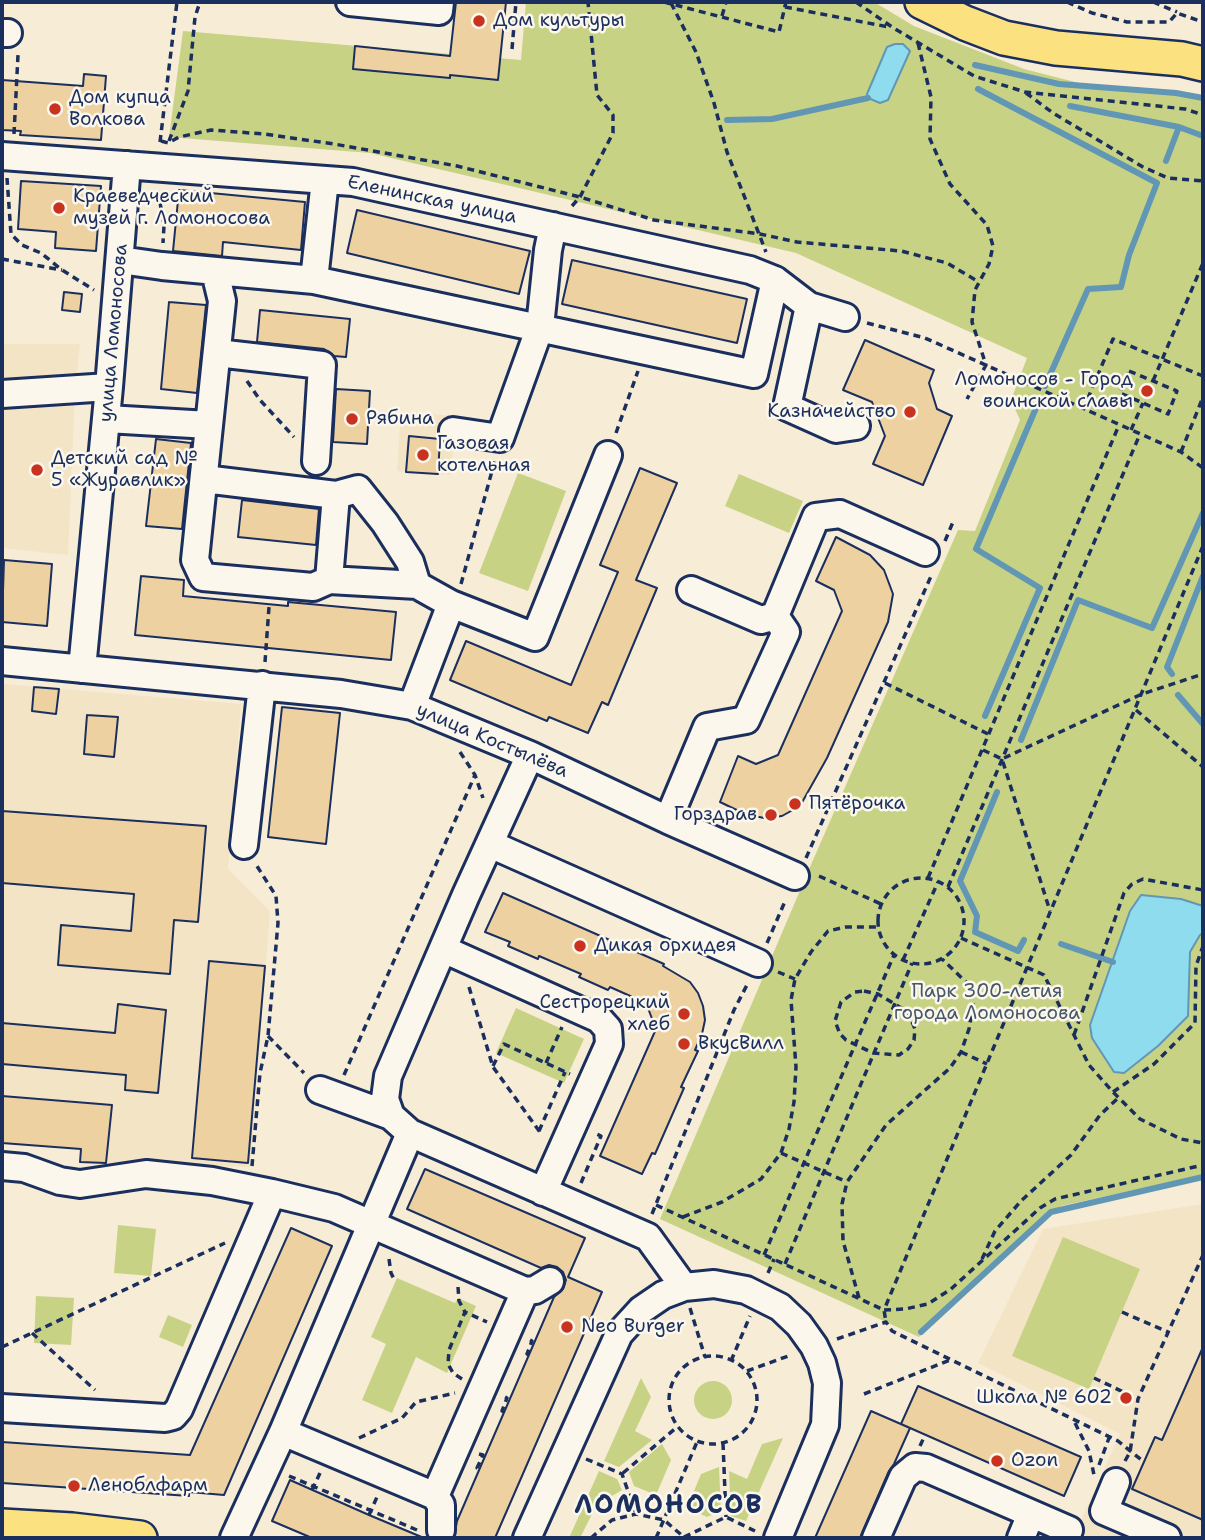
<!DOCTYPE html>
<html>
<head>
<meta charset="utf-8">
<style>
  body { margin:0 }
  #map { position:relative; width:1205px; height:1540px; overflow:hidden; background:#f7ecd6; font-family:"Shantell Sans",sans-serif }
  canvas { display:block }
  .frame { position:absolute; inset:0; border:4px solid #1b2f5e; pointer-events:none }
</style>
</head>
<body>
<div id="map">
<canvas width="1205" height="1540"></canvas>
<div class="frame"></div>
</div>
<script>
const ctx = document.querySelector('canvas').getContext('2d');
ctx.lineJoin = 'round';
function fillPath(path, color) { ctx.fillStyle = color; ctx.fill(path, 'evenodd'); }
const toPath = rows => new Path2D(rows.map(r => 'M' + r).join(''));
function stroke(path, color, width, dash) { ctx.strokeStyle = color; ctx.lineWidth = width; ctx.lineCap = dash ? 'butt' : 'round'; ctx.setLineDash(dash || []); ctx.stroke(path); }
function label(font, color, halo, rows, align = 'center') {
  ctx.font = font + ' "Shantell Sans",sans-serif'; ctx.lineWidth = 5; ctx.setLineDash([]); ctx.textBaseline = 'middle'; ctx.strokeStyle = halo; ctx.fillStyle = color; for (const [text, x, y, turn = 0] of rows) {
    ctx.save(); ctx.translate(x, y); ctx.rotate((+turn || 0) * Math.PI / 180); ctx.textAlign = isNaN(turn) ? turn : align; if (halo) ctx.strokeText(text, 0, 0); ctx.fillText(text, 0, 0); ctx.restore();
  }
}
fillPath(toPath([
  [2,344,80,344,75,391,68,555,2,548],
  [401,411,453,416,452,475,397,471],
  [2,684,241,704,228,869,270,911,250,1167,80,1162,80,1149,2,1143],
  [1203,1204,1203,1538,1073,1538,1120,1434,978,1363,1043,1229]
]), '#f4e4c6');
fillPath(toPath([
  [526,2,874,2,914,26,1024,69,1083,84,1203,96,1203,1175,1061,1206,919,1337,660,1219,813,860,958,530,975,531,1020,420,1011,400,1027,358,796,253,370,153,169,137,183,31,521,60],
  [518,473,566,491,528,591,479,573],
  [739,474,803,501,789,533,725,506],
  [516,1008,584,1039,564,1083,496,1053],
  [118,1225,156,1229,151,1276,114,1273],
  [1063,1237,1140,1269,1089,1389,1012,1356],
  [397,1278,455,1303,458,1298,476,1306,447,1373,416,1357,392,1413,362,1400,386,1344,371,1337],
  [36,1296,74,1298,71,1345,34,1343],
  [168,1315,192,1325,183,1347,159,1337],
  [641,1378,651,1397,635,1431,652,1440,619,1467,604,1461],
  '694 1400a19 19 0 1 1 38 0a19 19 0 1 1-38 0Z',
  [783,1438,746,1521,731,1516,729,1471,747,1479,762,1444],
  [662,1444,671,1460,656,1495,634,1486,629,1472],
  [719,1467,721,1511,707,1517,687,1508,701,1474],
  [599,1471,617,1479,622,1490,605,1500,593,1512,580,1538,569,1538]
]), '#c8d285');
const water = toPath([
  [895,44,903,44,910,51,888,100,880,103,868,98,867,94,887,47,895,44],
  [1141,895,1181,899,1203,906,1203,933,1200,935,1190,952,1188,1016,1158,1046,1124,1073,1114,1072,1092,1038,1090,1025,1130,911,1141,895]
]);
fillPath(water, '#8fdcee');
stroke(water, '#6197b4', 2);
stroke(toPath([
  [975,65,1059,84,1176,93,1203,98],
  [978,89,1157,183,1129,255,1121,287,1088,289,1045,386],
  [1070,106,1179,127,1203,136],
  [727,120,772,119,868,98],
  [1166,161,1179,127],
  [1172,674,1167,667,1203,576],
  [1178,695,1203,724],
  [985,716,1040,588,976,549,1039,401],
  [1021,740,1078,600,1152,628,1203,513],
  [997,792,960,881,977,916,975,932,1018,951,1024,940],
  [1061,944,1113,962],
  [921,1332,1051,1212,1203,1177]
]), '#6197b4', 6);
const building = toPath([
  [456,2,506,2,498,80,450,75,450,78,353,69,355,46,450,56,456,2],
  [84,74,106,76,101,140,20,135,21,131,2,130,2,80,83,86,84,74],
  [21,181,101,186,96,251,55,248,56,232,18,229,21,181],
  [179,190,305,202,301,250,223,242,222,256,173,251,179,190],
  [357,210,530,251,519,294,347,253,357,210],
  [572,260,747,299,737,343,562,304,572,260],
  [64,292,82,294,80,312,62,310,64,292],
  [169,302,206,305,197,393,161,389,169,302],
  [260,310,350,319,346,357,334,356,324,349,257,342,260,310],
  [865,340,934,370,929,383,937,409,952,416,923,485,873,464,885,436,872,402,843,390,865,340],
  [336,389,370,391,367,444,333,442,336,389],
  [409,436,440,439,438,474,406,472,409,436],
  [156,439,191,443,182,529,146,526,156,439],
  [640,468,677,483,636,580,657,588,608,705,602,702,588,733,549,717,547,721,450,680,466,641,571,685,618,572,600,565,640,468],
  [242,500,319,509,316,545,238,537,242,500],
  [836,537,870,555,884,570,893,594,888,622,827,758,800,806,782,816,764,818,745,814,720,802,738,756,756,764,778,755,842,611,834,590,816,581,836,537],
  [4,560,52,564,47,626,2,622,4,560],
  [141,576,184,580,183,596,288,606,288,602,396,612,391,660,135,635,141,576],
  [34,687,59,689,56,714,32,711,34,687],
  [282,707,340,713,326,844,268,837,282,707],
  [87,715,118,717,114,757,84,754,87,715],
  [2,811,206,826,198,922,174,920,170,974,58,965,61,925,131,931,134,894,2,883,2,811],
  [503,893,664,964,663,966,690,982,698,993,703,1006,705,1020,702,1034,695,1050,698,1051,681,1087,684,1088,655,1154,652,1153,642,1174,600,1156,656,1029,646,1003,610,987,608,990,579,977,581,974,539,956,538,959,508,946,510,942,485,932,503,893],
  [209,961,265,966,248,1163,192,1158,209,961],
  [118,1004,166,1010,158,1093,125,1090,126,1075,2,1064,2,1023,115,1033,118,1004],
  [2,1096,112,1105,106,1163,80,1162,81,1149,2,1143,2,1096],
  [425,1169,585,1238,568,1277,602,1292,495,1538,454,1538,457,1521,554,1297,563,1289,566,1280,563,1272,557,1267,549,1265,541,1268,407,1209,425,1169],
  [291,1228,332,1246,224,1495,189,1492,189,1496,2,1483,2,1442,190,1455,291,1228],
  [1203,1347,1203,1520,1132,1489,1155,1437,1162,1440,1203,1347],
  [918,1386,1081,1457,1064,1496,901,1424,918,1386],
  [871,1411,910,1428,894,1464,889,1471,860,1538,815,1538,871,1411],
  [290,1480,369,1515,424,1538,312,1538,272,1521,290,1480]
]);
fillPath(building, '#edd1a1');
stroke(building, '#1b2f5e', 2);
const minor = toPath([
  [350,2,439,11,440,2],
  [2,33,8,33],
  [2,156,353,182,750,270,775,280,809,306,845,317],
  [120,260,162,266,314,280,754,374,775,280],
  [215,272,222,301,195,560,203,577,313,587,329,580,417,585,451,604,535,637,608,455],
  [314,280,325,180],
  [809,306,787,407,836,429,856,426],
  [217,353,322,365,316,461],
  [2,394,109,387],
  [107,419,209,425],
  [453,431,500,438,540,327,548,250,553,226],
  [204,479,336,495,358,489,385,523,410,562,417,585],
  [329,580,336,495],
  [691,590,761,620,775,616],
  [2,661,341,694,412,706,530,755,668,820,795,876],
  [82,669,109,387,127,165],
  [412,706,451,604],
  [530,755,466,895,388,1076,385,1099,391,1116,410,1133,648,1237,684,1287],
  [668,820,707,727,746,720,786,632,775,616,816,517,840,514,925,552],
  [490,844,758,963],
  [244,845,262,685],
  [443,949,599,1019,608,1029,609,1044,543,1192],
  [320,1090,391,1116],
  [2,1166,24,1168,60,1181,80,1184,146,1174,212,1181,272,1193,334,1208,525,1291,535,1290,550,1281],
  [2,1408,165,1418,173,1416,179,1409,272,1193],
  [283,1432,435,1496,441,1505,441,1530],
  [1116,1482,1104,1511,1167,1538],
  [435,1496,525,1291],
  [234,1538,283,1432,410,1133],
  [527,1538,619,1334,641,1310,663,1295,684,1287,714,1284,746,1290,780,1307,799,1325,814,1346,822,1363,827,1383,825,1425,778,1538],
  [876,1538,903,1477,915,1467,926,1468,1069,1530],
  [1021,1538,1031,1514]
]);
const major = toPath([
  [922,2,965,23,1004,38,1056,48,1182,59,1203,64],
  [2,1526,72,1530,140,1538]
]);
stroke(minor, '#1b2f5e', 32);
stroke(major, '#1b2f5e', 38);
stroke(toPath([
  [664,2,779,32,786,2],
  [856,2,892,27,974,76,1025,92,1185,109,1203,115],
  [1067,2,1092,13,1127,22,1169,22,1177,13,1203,22],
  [1153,2,1177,12],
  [671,3,696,52,714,103,727,152,766,252],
  [785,7,889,27],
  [722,16,726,2],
  [918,43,931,97,930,139,950,184,987,225,993,246,989,264,975,290,972,322,986,365,967,399],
  [512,49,516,2],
  [1026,93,1053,113,1143,167,1168,178,1203,181],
  [14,134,18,55],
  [161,141,168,143,179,137,211,130,264,134,334,144,457,166,580,197,654,220,760,234,797,242,901,251,947,263,979,282],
  [169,141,188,91,195,17,200,2],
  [160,142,177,2],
  [7,178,11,234,22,245,41,253,62,270,94,290],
  [158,191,164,226,163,243],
  [572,206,580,197,613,133,613,115,597,95,588,2],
  [2,259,62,270],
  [867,323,925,338,1181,452,1203,468],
  [1129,371,1177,391,1168,414,1120,393,1129,371],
  [247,381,260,400,294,437],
  [1153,381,1203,263],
  [1083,410,1113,339,1203,376],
  [1131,430,1143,403],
  [616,433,638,371],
  [1181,452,1203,397],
  [945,541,953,522],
  [1203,546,884,1310,905,1309,928,1304,951,1289,1040,1208,1055,1199,1203,1165],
  [461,584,495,460],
  [265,662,269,607],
  [885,683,990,735],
  [1136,710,1203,767],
  [983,750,1002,759,1050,911],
  [460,752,475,775,483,798],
  [1004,758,1142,694,1203,674],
  [806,858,932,574],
  [819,876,881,904],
  [928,878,1119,425],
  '878 921a43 43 0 1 1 86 0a43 43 0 1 1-86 0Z',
  [948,887,1140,434],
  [961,938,1044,975,1089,1065,1113,1092,1140,1119,1181,1139,1203,1143],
  [767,943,786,899],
  [903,960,938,882],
  [778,972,795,979],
  [469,987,493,1067,542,1135],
  [864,991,878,994,908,1012,915,1029,914,1040,908,1049,899,1055,873,1053,846,1040,840,1034,835,1021,841,1002,855,992,864,991],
  [1074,1035,1124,893,1132,884,1143,879,1203,890],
  [268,1036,304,1073],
  [961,1052,987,1064],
  [546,1063,562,1027],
  [493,1066,504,1044,570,1074],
  [344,1075,475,775],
  [1113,1092,1154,1064,1195,1023,1196,966,1203,946],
  [539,1131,565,1072],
  [781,1153,847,1182],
  [252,1166,260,1073,268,1036,278,923,276,896,255,863],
  [581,1183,601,1136,594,1133],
  [656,1205,884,1310,886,1322],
  [652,1214,734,1010,747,985],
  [683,1217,722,1202,761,1179,781,1153,789,1129,794,1102,796,1067,791,1000,795,979,811,952,828,931,846,927,878,927],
  [764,1255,894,955],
  [389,1259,391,1273,395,1281],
  [982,1259,995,1231,1021,1201,1071,1155,1100,1115,1118,1098],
  [785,1264,912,963],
  [768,1273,774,1259],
  [458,1287,459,1301,465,1312],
  [859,1298,843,1241,842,1204,847,1182,886,1125,950,1068,961,1052,969,1029,973,1004,966,982,942,959],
  [690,1308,705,1357],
  [1122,1312,1168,1332],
  [32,1333,95,1390],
  [837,1339,886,1322,892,1331,1118,1441,1144,1462],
  [2,1347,225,1243],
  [529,1355,527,1354,532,1341,530,1340],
  '669 1400a44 44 0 1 1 88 0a44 44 0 1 1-88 0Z',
  [731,1361,750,1316],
  [747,1371,791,1355],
  [1094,1378,1138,1399],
  [462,1379,453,1373,448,1364,449,1350,465,1312,487,1322],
  [864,1394,950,1360],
  [504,1412,502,1411,507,1398,505,1397],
  [1075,1423,1089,1451,1094,1475],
  [359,1438,402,1418,416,1402,455,1393],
  [723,1443,726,1517],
  [920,1446,925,1435],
  [479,1454,483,1455,477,1468,479,1469],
  [586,1459,622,1474,636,1514],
  [1125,1461,1130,1452,1138,1399,1203,1255],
  [1099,1465,1109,1438],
  [623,1473,677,1427],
  [289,1476,417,1530],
  [312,1490,320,1473],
  [369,1515,377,1497],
  [684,1537,726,1517,755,1531],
  [591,1538,612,1520,636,1514,664,1520,685,1538],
  [656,1538,697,1442]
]), '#1b2f5e', 3.5, [7, 5]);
stroke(minor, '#fbf7ec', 26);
stroke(major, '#fbe180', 33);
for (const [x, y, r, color] of [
  [479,21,7,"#c8321e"],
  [55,109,7,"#c8321e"],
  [59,208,7,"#c8321e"],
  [1147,391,7,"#c8321e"],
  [910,412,7,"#c8321e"],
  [352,419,7,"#c8321e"],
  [423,455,7,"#c8321e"],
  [37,470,7,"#c8321e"],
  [795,804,7,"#c8321e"],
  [771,815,7,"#c8321e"],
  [580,946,7,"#c8321e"],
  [684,1014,7,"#c8321e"],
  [684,1044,7,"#c8321e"],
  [567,1327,7,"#c8321e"],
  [1126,1398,7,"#c8321e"],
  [997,1461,7,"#c8321e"],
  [74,1486,7,"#c8321e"]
]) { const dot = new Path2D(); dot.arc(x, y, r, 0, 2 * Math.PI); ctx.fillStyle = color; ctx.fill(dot); stroke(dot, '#fbf7ec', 2.5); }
label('19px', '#1b2f5e', '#fbf7ec', [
  ["Дом культуры",493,21],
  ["Дом купца",69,98],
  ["Волкова",69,120],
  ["Краеведческий",73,197],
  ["музей г. Ломоносова",73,219],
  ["Ломоносов - Город",1133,380,"right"],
  ["воинской славы",1133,402,"right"],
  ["Казначейство",896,412,"right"],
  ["Рябина",366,419],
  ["Газовая",437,444],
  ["котельная",437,466],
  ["Детский сад №",51,459],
  ["5 «Журавлик»",51,481],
  ["Пятёрочка",809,804],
  ["Горздрав",757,815,"right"],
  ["Дикая орхидея",594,946],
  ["Сестрорецкий",670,1003,"right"],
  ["хлеб",670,1025,"right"],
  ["ВкусВилл",698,1044],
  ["Neo Burger",581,1327],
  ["Школа № 602",1112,1398,"right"],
  ["Ozon",1011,1461],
  ["Леноблфарм",88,1486]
], 'left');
label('19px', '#1b2f5e', '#fbf7ec', [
  ["Еленинская улица",432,200,12],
  ["улица Ломоносова",114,333,-85],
  ["улица Костылёва",492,741,23]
]);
label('19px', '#465868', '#fbf7ec', [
  ["Парк 300-летия",987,992],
  ["города Ломоносова",987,1014]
]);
ctx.letterSpacing = '2px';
label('bold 26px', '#1b2f5e', '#fbf7ec', [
  ["ЛОМОНОСОВ",669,1506]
]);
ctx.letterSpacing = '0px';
</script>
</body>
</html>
